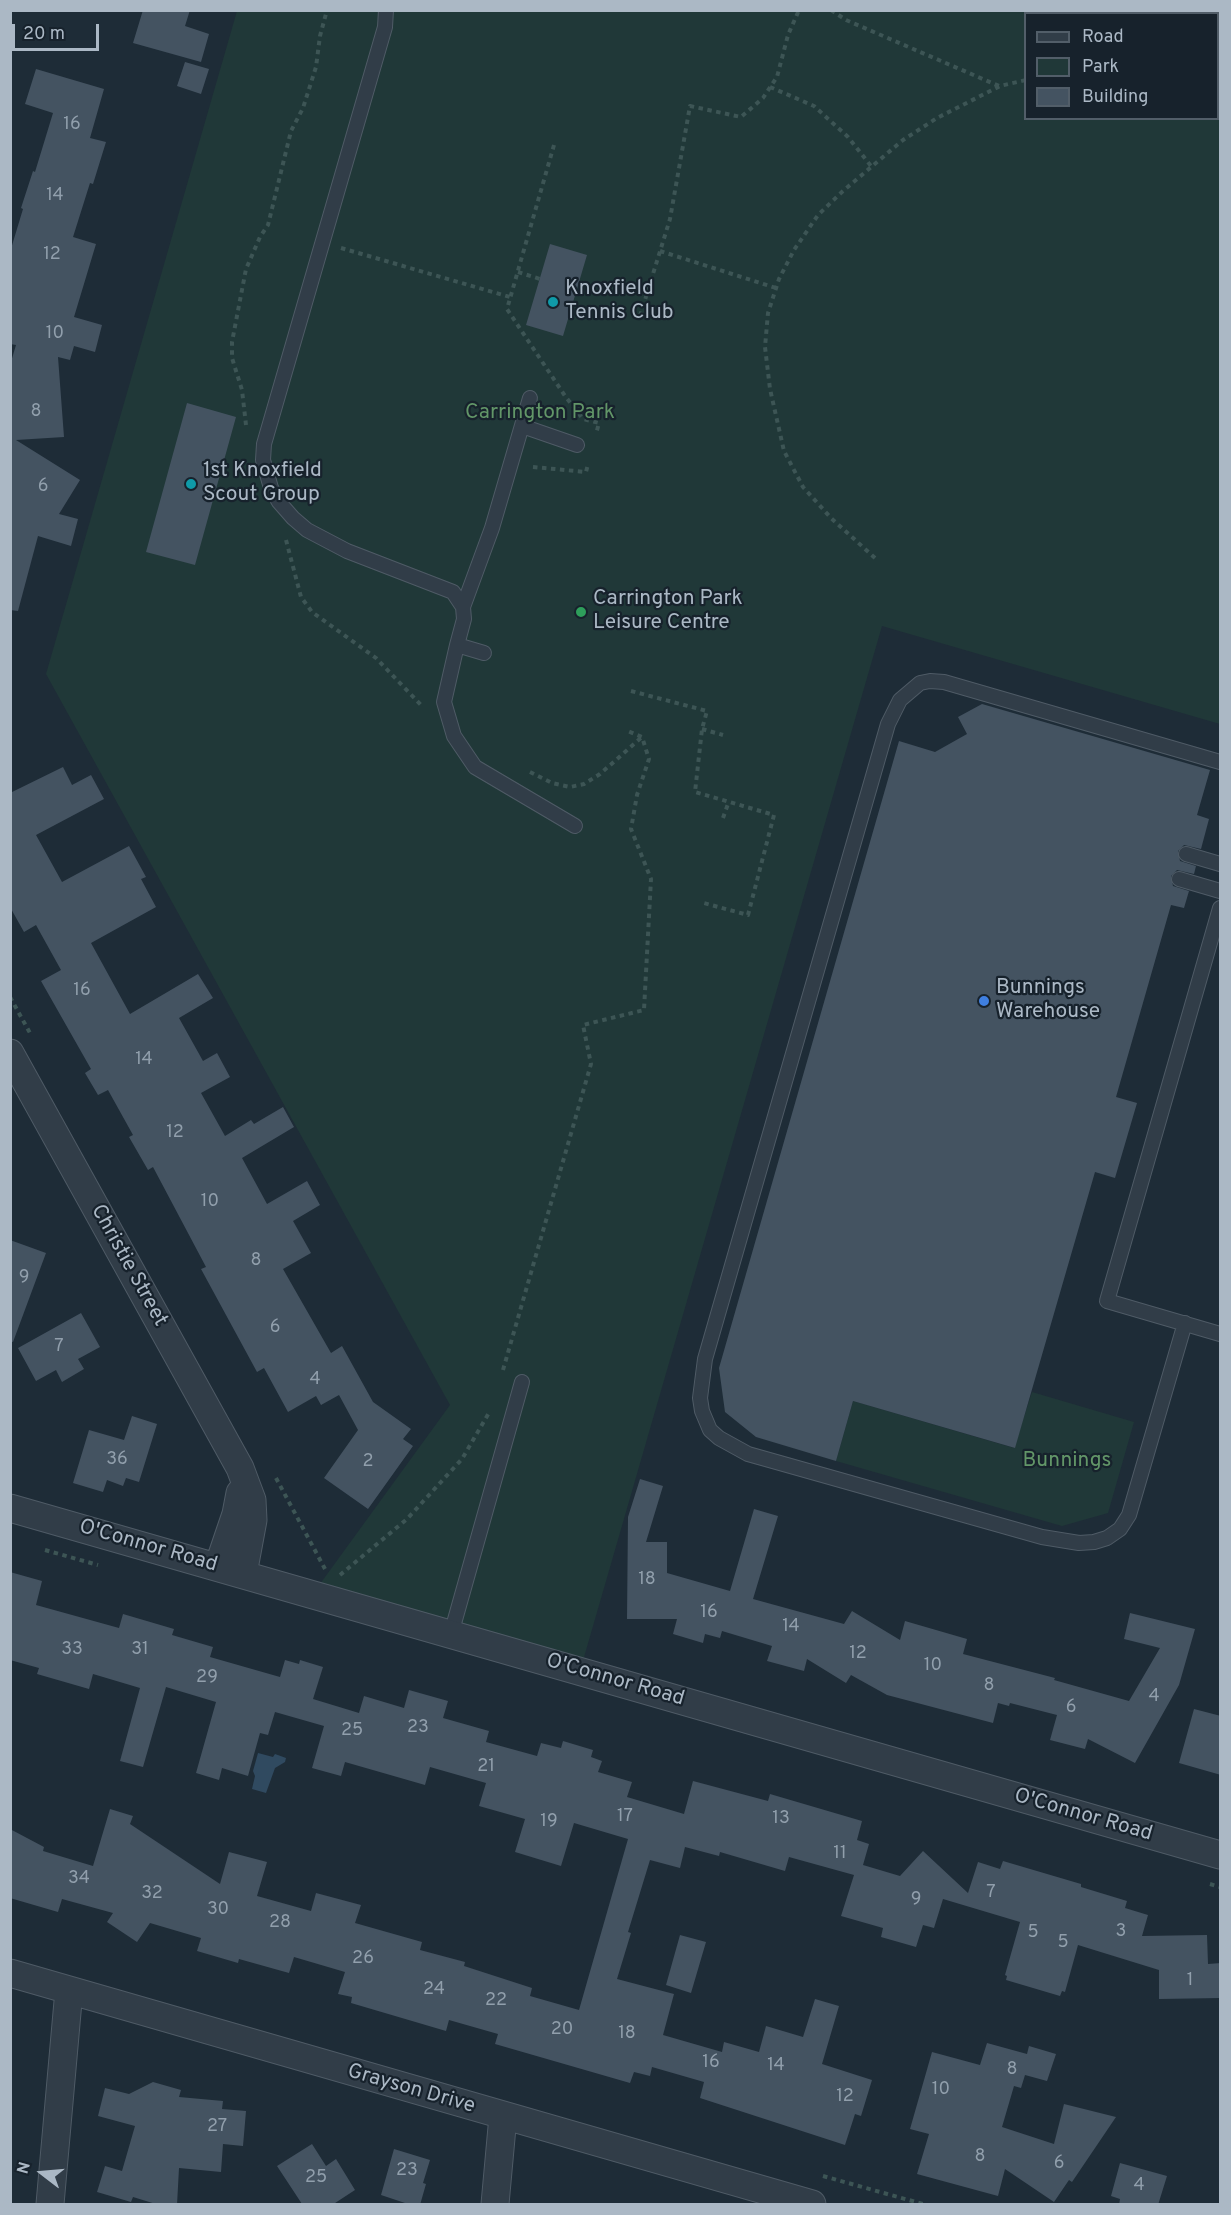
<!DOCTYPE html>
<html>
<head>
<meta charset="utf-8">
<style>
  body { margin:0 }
  #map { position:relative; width:1231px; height:2215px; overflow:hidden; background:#1e2c37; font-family:Overpass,sans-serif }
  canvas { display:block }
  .frame { position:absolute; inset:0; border:12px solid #abb8c5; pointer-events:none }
  .legend { position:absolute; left:1024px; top:12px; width:195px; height:108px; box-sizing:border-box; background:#17222c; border:2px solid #525e69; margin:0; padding:8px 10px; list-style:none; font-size:18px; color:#abb8c5 }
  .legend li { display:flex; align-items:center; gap:12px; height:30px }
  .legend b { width:30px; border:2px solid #525e69 }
  .north { position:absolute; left:12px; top:2143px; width:60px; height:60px; -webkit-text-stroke:4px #17222c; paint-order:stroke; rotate:286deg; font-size:16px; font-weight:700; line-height:24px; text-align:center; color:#abb8c5 }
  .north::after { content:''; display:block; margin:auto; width:21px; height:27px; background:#abb8c5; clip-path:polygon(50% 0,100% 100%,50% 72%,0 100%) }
  .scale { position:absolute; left:12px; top:24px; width:87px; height:27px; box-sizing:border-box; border:3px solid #abb8c5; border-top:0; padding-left:8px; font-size:18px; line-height:21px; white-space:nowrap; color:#abb8c5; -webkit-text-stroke:4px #17222c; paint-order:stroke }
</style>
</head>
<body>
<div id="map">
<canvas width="1231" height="2215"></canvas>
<div class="frame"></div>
<ul class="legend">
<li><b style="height:8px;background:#313d48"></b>Road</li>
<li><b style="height:16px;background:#203838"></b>Park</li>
<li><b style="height:16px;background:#445361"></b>Building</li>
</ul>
<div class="north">N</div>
<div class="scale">20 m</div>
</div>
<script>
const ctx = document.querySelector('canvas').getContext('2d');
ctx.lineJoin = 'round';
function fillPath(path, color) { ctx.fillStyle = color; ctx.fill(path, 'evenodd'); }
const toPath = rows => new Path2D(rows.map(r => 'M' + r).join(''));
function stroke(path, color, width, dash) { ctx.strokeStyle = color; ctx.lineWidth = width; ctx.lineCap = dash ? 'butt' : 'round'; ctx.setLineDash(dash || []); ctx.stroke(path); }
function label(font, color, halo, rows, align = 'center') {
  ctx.font = font + ' Overpass,sans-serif'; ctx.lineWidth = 4.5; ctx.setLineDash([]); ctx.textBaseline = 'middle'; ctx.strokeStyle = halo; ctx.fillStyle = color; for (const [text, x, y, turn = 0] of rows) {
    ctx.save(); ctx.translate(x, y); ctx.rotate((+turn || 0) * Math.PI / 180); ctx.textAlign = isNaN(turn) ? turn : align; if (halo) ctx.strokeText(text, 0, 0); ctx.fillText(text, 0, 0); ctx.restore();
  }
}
fillPath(toPath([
  [237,11,1220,11,1220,724,882,626,580,1671,312,1595,450,1405,46,674],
  [1026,14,1218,14,1218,118,1026,118],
  [1032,1392,1134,1422,1108,1513,1062,1526,836,1461,853,1401,1014,1448]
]), '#203838');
fillPath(toPath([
  [258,1753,273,1757,275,1754,286,1758,285,1762,275,1768,266,1793,252,1789,255,1776,253,1771]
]), '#304a60');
fillPath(toPath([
  [143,10,190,10,185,26,209,34,201,62,133,43],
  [185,62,209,69,201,94,177,86],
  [36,69,104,89,90,138,106,142,93,184,90,183,73,237,96,244,74,317,102,325,95,352,74,346,70,360,58,357,64,437,16,440,80,480,59,514,78,519,71,546,38,536,18,611,10,610,10,365,16,345,10,344,10,252,23,209,21,208,33,171,35,172,53,113,25,104],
  [550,244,587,255,563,336,526,325],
  [187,403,236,417,195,565,146,552],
  [982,704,1210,770,1197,815,1209,819,1201,849,1184,845,1178,851,1180,861,1196,866,1194,874,1177,870,1171,876,1173,886,1189,891,1184,908,1171,905,1116,1097,1137,1103,1115,1178,1095,1172,1015,1448,853,1401,836,1461,756,1437,725,1412,719,1368,899,741,935,752,967,734,958,717],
  [63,767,72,785,91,775,104,799,36,835,62,882,129,846,146,877,141,879,156,907,91,943,130,1014,198,974,213,998,179,1018,203,1061,217,1053,230,1077,201,1093,225,1136,251,1120,254,1124,283,1107,294,1127,242,1158,267,1204,307,1181,320,1205,293,1221,311,1253,283,1269,331,1353,342,1346,373,1402,411,1429,403,1439,413,1446,368,1509,324,1478,358,1430,339,1395,321,1405,316,1396,288,1412,264,1368,257,1372,201,1269,206,1267,153,1167,148,1170,129,1137,133,1135,108,1090,98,1095,85,1073,91,1069,41,981,61,970,36,925,24,932,10,907,10,793],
  [10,1240,46,1253,13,1342,10,1341],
  [81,1313,100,1347,78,1359,84,1369,62,1382,56,1370,36,1381,18,1348],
  [132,1416,157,1424,139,1482,126,1478,123,1486,107,1480,103,1492,73,1483,89,1430,124,1440],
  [640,1479,663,1486,646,1542,667,1542,667,1573,730,1591,754,1509,778,1516,753,1599,844,1624,852,1611,900,1640,905,1621,967,1639,963,1654,1055,1678,1054,1680,1129,1701,1160,1648,1124,1639,1130,1613,1195,1629,1179,1685,1135,1763,1088,1739,1085,1749,1050,1740,1057,1715,1010,1703,1009,1706,998,1703,993,1723,887,1695,851,1675,846,1683,807,1659,804,1671,767,1661,772,1646,722,1631,720,1638,705,1634,703,1643,673,1634,677,1619,627,1619,628,1517],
  [10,1572,42,1581,36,1605,119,1628,123,1614,174,1629,172,1635,213,1647,210,1657,280,1677,285,1660,299,1664,300,1660,323,1667,313,1699,359,1713,364,1696,404,1708,409,1690,448,1701,443,1718,489,1731,486,1742,537,1756,541,1743,561,1748,563,1741,593,1750,591,1757,602,1761,598,1772,632,1782,627,1797,684,1814,693,1781,768,1801,770,1794,862,1821,857,1840,869,1844,863,1865,900,1876,923,1851,968,1893,978,1862,1000,1869,1003,1861,1081,1884,1081,1887,1127,1901,1125,1908,1148,1915,1142,1936,1207,1935,1208,1964,1221,1963,1221,1998,1159,1999,1159,1970,1078,1945,1065,1992,1062,1991,1060,1996,1006,1980,1007,1976,1005,1975,1020,1922,943,1899,934,1928,923,1925,916,1947,881,1937,883,1928,841,1916,854,1875,789,1857,785,1871,720,1852,719,1856,685,1847,680,1868,650,1860,628,1932,631,1933,617,1979,674,1994,663,2035,722,2052,724,2042,759,2052,766,2026,803,2037,815,1999,839,2006,822,2064,872,2080,861,2116,855,2114,845,2145,700,2098,704,2082,652,2067,650,2076,634,2072,630,2083,495,2044,498,2034,449,2020,446,2031,351,2003,352,1997,338,1994,345,1972,294,1957,289,1973,239,1959,238,1963,197,1951,201,1938,150,1923,137,1942,107,1922,113,1913,62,1899,58,1912,10,1898,10,1829,44,1847,43,1851,93,1866,110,1809,133,1816,130,1824,220,1884,229,1852,267,1862,257,1896,311,1911,316,1893,361,1905,355,1923,422,1942,420,1950,465,1962,464,1966,532,1988,530,1996,579,2010,628,1839,574,1823,561,1866,515,1852,525,1819,479,1806,486,1783,430,1767,425,1785,345,1762,341,1776,312,1768,324,1726,275,1712,268,1735,260,1733,248,1776,222,1768,219,1780,196,1773,216,1702,166,1687,143,1767,120,1761,140,1688,93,1674,89,1689,37,1674,39,1668,10,1660],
  [1194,1709,1221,1716,1221,1775,1179,1763],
  [680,1935,706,1942,691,1993,666,1985],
  [987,2043,1027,2054,1029,2046,1056,2054,1047,2081,1025,2075,1021,2088,1014,2086,1002,2127,1054,2144,1064,2104,1116,2117,1072,2182,1069,2180,1054,2202,1005,2169,998,2196,917,2174,929,2134,910,2129,932,2052,980,2065],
  [153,2082,181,2090,179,2097,223,2101,222,2109,246,2111,243,2146,223,2144,221,2172,179,2168,177,2205,159,2205,133,2197,131,2202,97,2192,105,2166,122,2171,135,2126,98,2116,105,2088,129,2094],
  [312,2144,326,2166,336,2159,355,2190,332,2205,302,2204,277,2166],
  [394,2149,430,2160,423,2183,426,2184,420,2205,411,2205,381,2195],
  [1120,2163,1167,2176,1158,2205,1119,2205,1120,2199,1111,2196]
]), '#445361');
const lane = toPath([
  [386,10,385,27,264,444,263,460,271,488,279,502,293,518,307,530,347,551,453,592,463,607,464,619,457,645,484,653],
  [522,426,577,445],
  [463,607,492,528,530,398],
  [457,645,444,702,454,736,475,767,575,826],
  [1186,854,1220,864],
  [1179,879,1220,891],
  [1220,908,1107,1301,1220,1334],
  [1185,1323,1129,1515,1120,1529,1107,1538,1094,1542,1079,1543,1042,1537,748,1454,719,1438,710,1430,702,1411,700,1398,705,1359,888,724,900,700,920,683,930,681,944,682,1220,762],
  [451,1634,522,1382]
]);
const street = toPath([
  [10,1053,240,1468,252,1500,253,1520,243,1574],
  [10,1508,1220,1855],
  [218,1567,236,1514,240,1493],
  [10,1973,812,2204],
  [50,2204,69,1990],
  [495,2204,503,2116]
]);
stroke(lane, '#4f5b66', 16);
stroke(street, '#4f5b66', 29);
stroke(toPath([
  [831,10,846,20,999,86],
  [770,87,814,106,848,137,871,166],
  [1218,91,1220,91],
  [554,145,507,309,565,396,583,419,599,423,596,434],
  [341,248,510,297],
  [660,251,776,288],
  [518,272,540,279],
  [640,316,670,219,690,106,741,117,763,98,777,77,788,35,799,10],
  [246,425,242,390,232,358,232,342,246,269,260,237,268,225,291,131,303,108,316,67,320,36,327,10],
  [533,467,586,472,588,464],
  [286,540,301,597,312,612,376,658,422,706],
  [875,558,831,518,803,487,784,451,770,389,765,347,768,313,779,279,794,250,818,215,843,191,903,140,937,118,1000,86,1026,80],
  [631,691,707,711,702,729,695,792,774,815,748,915,700,902],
  [702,729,723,735],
  [530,772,552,783,570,787,584,784,600,774,642,737],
  [723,818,729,801],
  [10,997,30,1033],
  [503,1370,591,1064,583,1025,644,1010,651,879,631,829,637,795,649,759,642,737,625,730],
  [276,1478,325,1569],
  [45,1550,98,1565],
  [340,1575,407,1519,462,1459,490,1411],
  [1210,1884,1220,1887],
  [823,2176,923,2204]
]), '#3d5555', 4, [4.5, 4.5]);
stroke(lane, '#313d48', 14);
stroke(street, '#313d48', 27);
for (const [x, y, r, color] of [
  [553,302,6,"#0f9aa8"],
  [191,484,6,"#0f9aa8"],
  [581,612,6,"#2e9e5b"],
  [984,1001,6,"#3f7fe0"]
]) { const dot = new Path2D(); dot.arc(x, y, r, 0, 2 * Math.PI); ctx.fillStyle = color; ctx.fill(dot); stroke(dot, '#17222c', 2); }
label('18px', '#919fac', null, [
  ["16",72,125],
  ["14",55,196],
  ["12",52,255],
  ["10",55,334],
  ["8",36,412],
  ["6",43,487],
  ["16",82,991],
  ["14",144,1060],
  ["12",175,1133],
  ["10",210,1202],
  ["8",256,1261],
  ["9",24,1278],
  ["6",275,1328],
  ["7",59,1347],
  ["4",315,1380],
  ["36",117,1460],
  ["2",368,1462],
  ["18",647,1580],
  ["16",709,1613],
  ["14",791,1627],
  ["33",72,1650],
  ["31",140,1650],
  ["12",858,1654],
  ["10",933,1666],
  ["29",207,1678],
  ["8",989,1686],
  ["4",1154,1697],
  ["6",1071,1708],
  ["23",418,1728],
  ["25",352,1731],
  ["21",486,1767],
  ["17",625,1817],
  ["13",781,1819],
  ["19",549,1822],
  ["11",840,1854],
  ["34",79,1879],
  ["7",991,1893],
  ["32",152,1894],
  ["9",916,1900],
  ["30",218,1910],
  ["28",280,1923],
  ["3",1121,1932],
  ["5",1033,1933],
  ["5",1063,1943],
  ["26",363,1959],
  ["1",1190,1981],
  ["24",434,1990],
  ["22",496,2001],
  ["20",562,2030],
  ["18",627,2034],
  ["16",711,2063],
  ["14",776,2066],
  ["8",1012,2070],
  ["10",941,2090],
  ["12",845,2097],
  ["27",217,2127],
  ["8",980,2157],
  ["6",1059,2164],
  ["23",407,2171],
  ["25",316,2178],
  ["4",1139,2186]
]);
label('21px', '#abb8c5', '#17222c', [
  ["Knoxfield",565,290],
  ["Tennis Club",565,314],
  ["1st Knoxfield",203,472],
  ["Scout Group",203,496],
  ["Carrington Park",593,600],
  ["Leisure Centre",593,624],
  ["Bunnings",996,989],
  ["Warehouse",996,1013]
], 'left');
label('21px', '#629668', '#17222c', [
  ["Carrington Park",540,414],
  ["Bunnings",1067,1462]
]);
label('21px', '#abb8c5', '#17222c', [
  ["Christie Street",128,1266,61],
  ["O'Connor Road",148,1547,16],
  ["O'Connor Road",615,1681,16],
  ["O'Connor Road",1083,1816,16],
  ["Grayson Drive",411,2090,16]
]);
</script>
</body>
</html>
